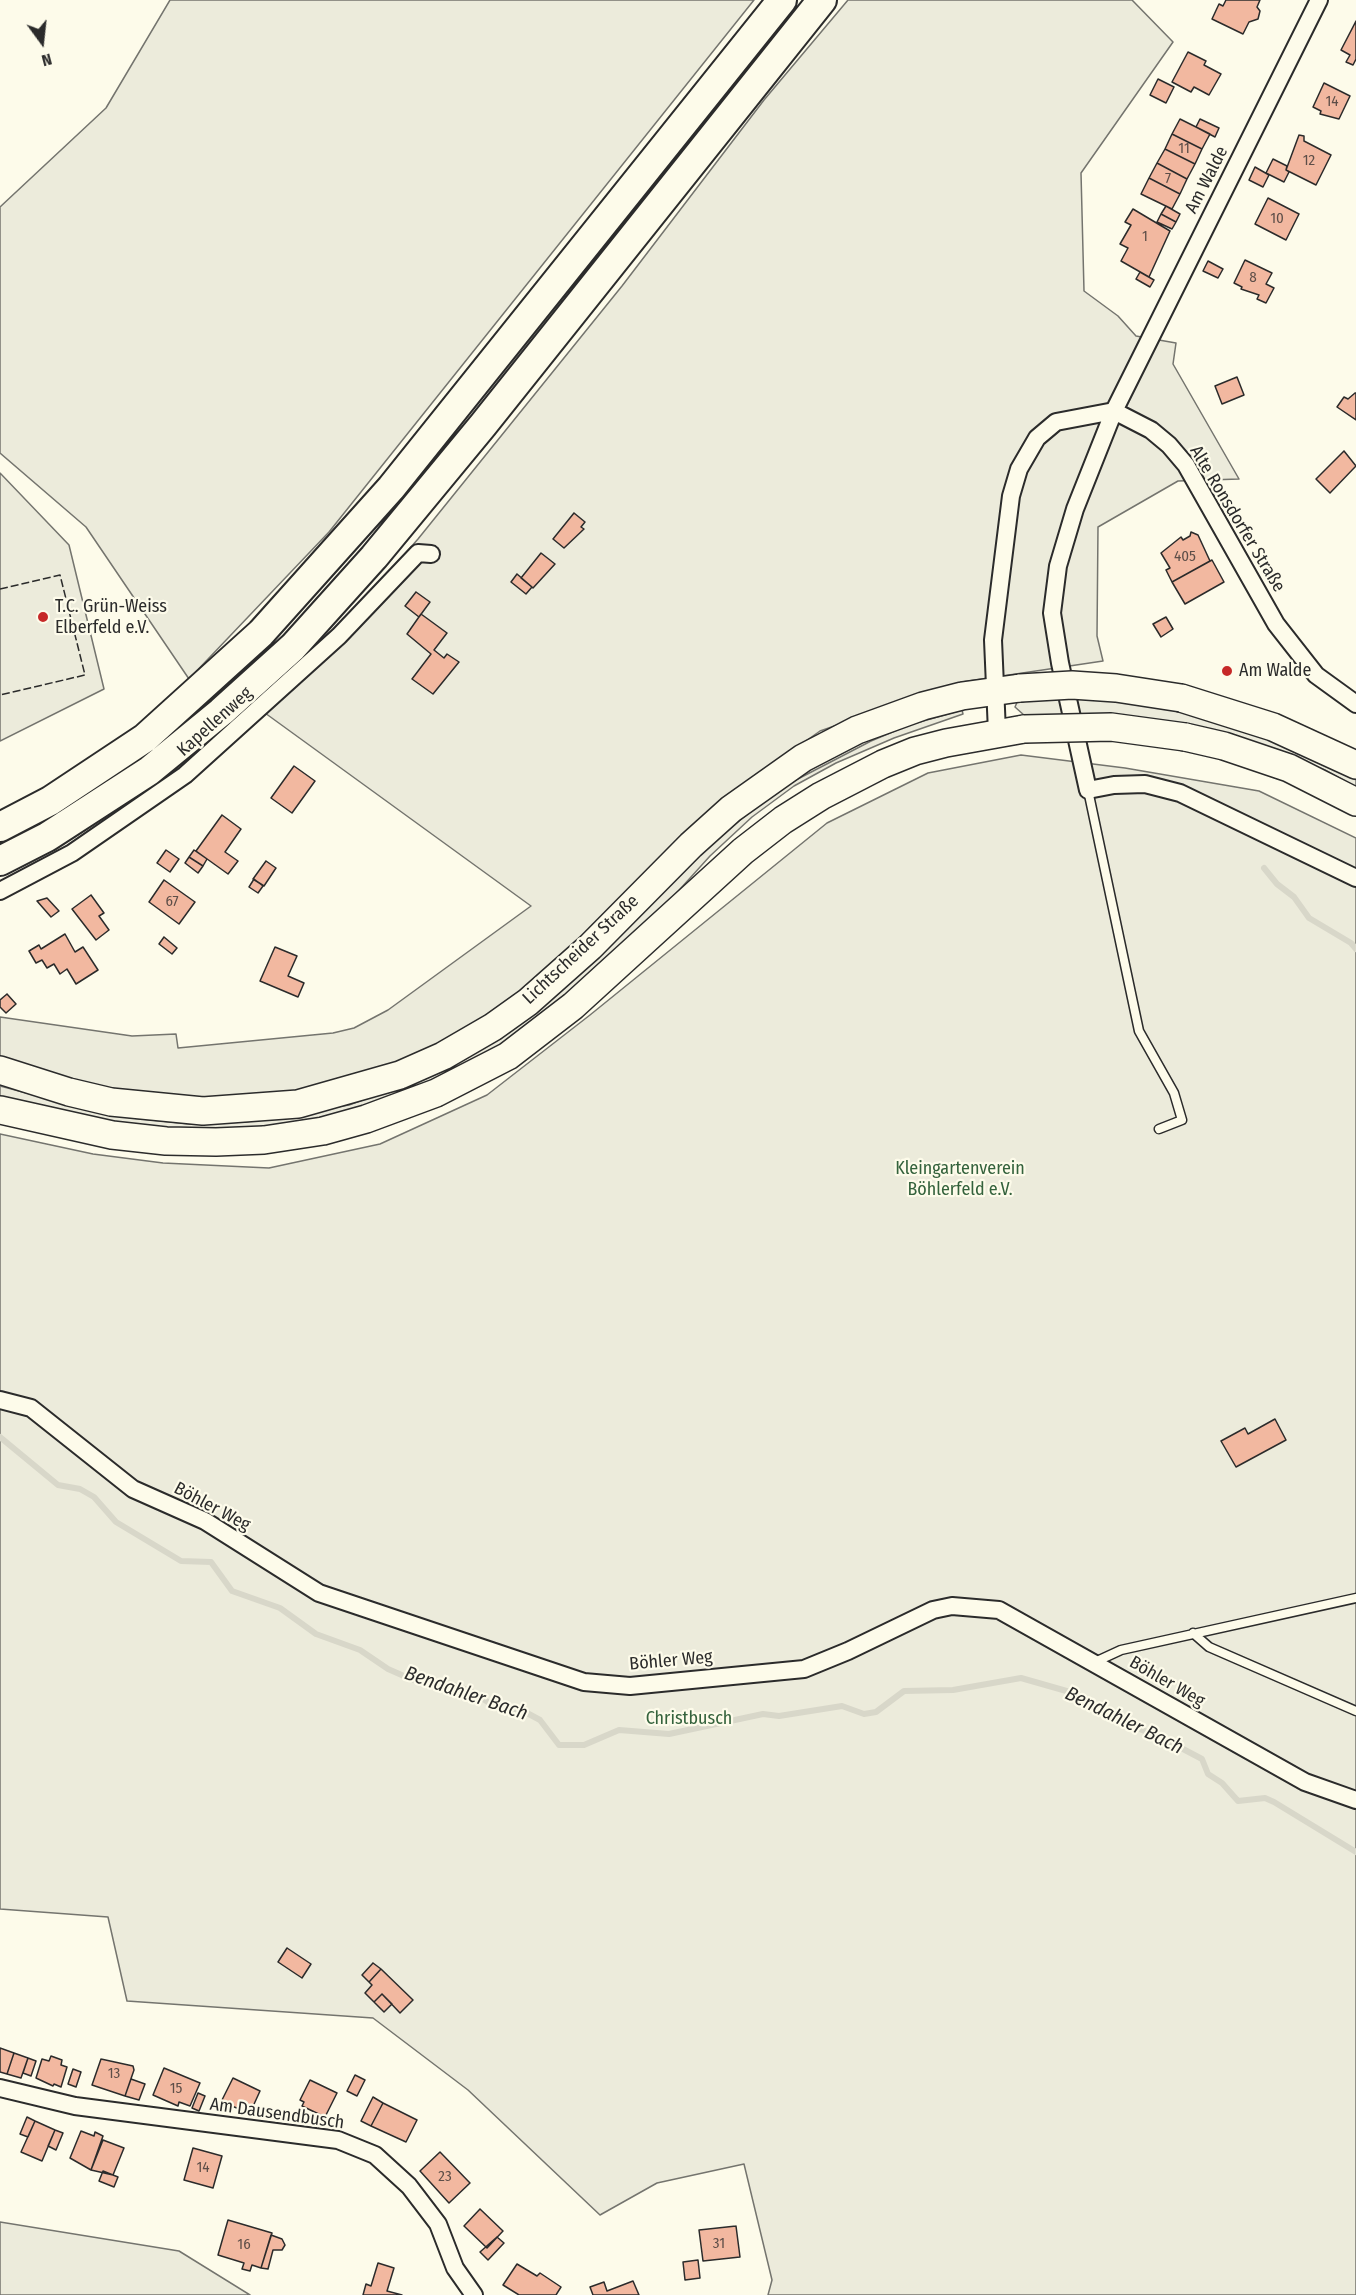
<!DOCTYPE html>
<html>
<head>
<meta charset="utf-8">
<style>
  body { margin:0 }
  #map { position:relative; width:1356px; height:2295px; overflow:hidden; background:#fdfbea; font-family:"Fira Sans Condensed",sans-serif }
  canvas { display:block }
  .north { position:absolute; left:12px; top:12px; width:60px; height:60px; -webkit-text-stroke:4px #fdfbea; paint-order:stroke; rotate:165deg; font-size:16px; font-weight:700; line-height:24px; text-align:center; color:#2b2b2b }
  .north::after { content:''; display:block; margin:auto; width:21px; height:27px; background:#2b2b2b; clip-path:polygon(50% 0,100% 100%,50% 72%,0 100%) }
</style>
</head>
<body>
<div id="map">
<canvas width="1356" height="2295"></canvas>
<div class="north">N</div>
</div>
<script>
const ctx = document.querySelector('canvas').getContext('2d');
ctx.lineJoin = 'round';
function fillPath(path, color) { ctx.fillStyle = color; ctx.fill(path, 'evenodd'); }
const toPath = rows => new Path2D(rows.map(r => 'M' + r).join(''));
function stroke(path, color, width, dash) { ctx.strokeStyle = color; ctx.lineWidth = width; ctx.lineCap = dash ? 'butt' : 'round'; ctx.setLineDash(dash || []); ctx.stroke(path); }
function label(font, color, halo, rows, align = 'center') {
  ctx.font = font + ' "Fira Sans Condensed",sans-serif'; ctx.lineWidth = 4.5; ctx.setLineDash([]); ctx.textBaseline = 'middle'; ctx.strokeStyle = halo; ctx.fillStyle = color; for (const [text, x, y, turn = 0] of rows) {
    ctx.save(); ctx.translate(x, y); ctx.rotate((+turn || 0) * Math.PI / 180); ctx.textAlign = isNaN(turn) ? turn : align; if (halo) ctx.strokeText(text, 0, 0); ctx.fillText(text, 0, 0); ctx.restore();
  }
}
const green = toPath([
  [170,0,754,0,329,532,189,679,86,527,0,453,0,207,106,108,170,0],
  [848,0,1132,0,1173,42,1081,173,1084,291,1118,316,1136,336,1176,343,1173,364,1239,479,1178,481,1098,527,1097,636,1103,661,962,682,820,731,738,789,617,910,495,1013,442,1043,389,1068,325,1087,269,1097,194,1100,137,1095,65,1079,0,1058,0,1017,132,1036,176,1034,178,1048,333,1033,354,1028,388,1010,531,906,265,713,418,539,622,286,764,100,848,0],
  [0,473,69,545,104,689,0,741,0,473],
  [1064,697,1128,701,1174,709,1234,725,1295,749,1341,771,1356,780,1356,787,1325,770,1259,744,1025,716,1015,707,1018,700,1064,697],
  [962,710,963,714,894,738,836,763,794,786,752,817,710,856,672,898,584,981,495,1049,404,1094,298,1125,188,1130,117,1124,0,1098,0,1086,90,1110,132,1118,190,1124,246,1122,349,1105,422,1078,538,1010,583,971,708,847,751,811,792,782,871,741,909,725,962,710],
  [1021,755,1125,768,1259,791,1356,838,1356,2295,768,2295,772,2280,744,2164,657,2183,600,2215,468,2090,373,2018,127,2001,108,1917,0,1909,0,1134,93,1154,163,1163,269,1168,380,1144,487,1095,590,1015,827,823,928,773,1021,755],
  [0,2222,179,2251,250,2295,0,2295,0,2222]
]);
fillPath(green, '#ecebdb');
stroke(green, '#74746e', 1.5);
stroke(toPath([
  [1264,868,1277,884,1294,897,1309,918,1351,943,1356,949],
  [0,1437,58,1485,80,1489,94,1497,116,1522,181,1561,211,1562,232,1591,280,1608,316,1634,360,1650,388,1669,413,1680,444,1682,471,1691,494,1706,527,1713,540,1720,559,1745,584,1745,619,1730,669,1734,763,1714,779,1716,842,1706,864,1714,876,1712,904,1691,953,1690,1021,1678,1077,1694,1116,1719,1166,1740,1202,1759,1208,1774,1222,1783,1238,1801,1265,1798,1274,1802,1356,1852]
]), '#d8d7c9', 6);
const building = toPath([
  [1226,0,1260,0,1257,7,1260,11,1258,19,1249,22,1243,34,1212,19,1219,4,1223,6,1226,0],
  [1356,21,1356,59,1353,65,1346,62,1350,55,1341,50,1356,21],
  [1188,52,1206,61,1204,65,1221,74,1209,95,1194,87,1191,92,1172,82,1188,52],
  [1158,79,1174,87,1166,103,1150,95,1158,79],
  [1324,83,1350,96,1339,119,1320,114,1321,111,1313,107,1324,83],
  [1180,119,1210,134,1202,149,1172,134,1180,119],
  [1200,119,1219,128,1215,137,1196,127,1200,119],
  [1172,134,1202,149,1195,164,1165,149,1172,134],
  [1299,135,1304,136,1304,141,1331,155,1316,185,1286,170,1299,135],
  [1165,149,1195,164,1187,179,1157,163,1165,149],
  [1273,159,1287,166,1286,170,1289,172,1284,182,1266,173,1273,159],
  [1157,163,1187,179,1180,194,1149,178,1157,163],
  [1255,167,1269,175,1263,187,1249,180,1255,167],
  [1149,178,1180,194,1172,209,1141,194,1149,178],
  [1268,198,1299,214,1286,240,1255,224,1268,198],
  [1166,206,1180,214,1176,222,1161,214,1166,206],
  [1133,209,1170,231,1149,277,1121,261,1128,248,1120,244,1131,225,1125,222,1133,209],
  [1161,214,1176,222,1172,229,1157,222,1161,214],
  [1245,260,1272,273,1266,284,1274,288,1266,303,1257,299,1259,295,1241,289,1242,287,1234,283,1245,260],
  [1208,261,1223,269,1218,278,1203,271,1208,261],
  [1140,272,1154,280,1150,287,1136,279,1140,272],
  [1237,377,1244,395,1222,404,1215,386,1237,377],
  [1355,393,1356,393,1356,420,1337,407,1344,397,1348,399,1355,393],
  [1344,451,1356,466,1330,493,1316,479,1344,451],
  [574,513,585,522,581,527,584,529,564,548,553,539,574,513],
  [1191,532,1198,535,1210,561,1172,582,1166,570,1170,568,1161,553,1181,537,1183,540,1190,536,1191,532],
  [541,553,555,564,533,588,521,578,541,553],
  [1212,560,1224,582,1185,604,1172,582,1212,560],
  [517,574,532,587,526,594,511,582,517,574],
  [416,592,430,602,419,617,405,606,416,592],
  [421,614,447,633,434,650,444,658,447,654,459,662,433,694,412,679,431,654,407,634,421,614],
  [1166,617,1173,629,1161,637,1153,624,1166,617],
  [294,766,315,781,292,813,271,798,294,766],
  [222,815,241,829,225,852,238,861,228,874,196,851,222,815],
  [166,850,179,859,170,872,157,863,166,850],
  [194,850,207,859,203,866,189,857,194,850],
  [189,857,203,866,198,873,185,863,189,857],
  [266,861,276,868,264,886,253,879,266,861],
  [254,879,263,886,258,893,249,887,254,879],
  [164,880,195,902,179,924,149,902,164,880],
  [91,895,104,913,99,916,109,930,96,940,72,909,91,895],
  [47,898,59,911,51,917,37,901,47,898],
  [65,934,75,952,83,947,98,970,76,984,67,969,60,974,54,964,47,968,42,960,36,963,29,951,39,945,41,949,65,934],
  [164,937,177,948,172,954,159,944,164,937],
  [275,947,297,956,288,976,304,983,298,997,260,981,275,947],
  [7,994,16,1004,6,1013,0,1007,0,1000,7,994],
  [1275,1419,1286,1440,1236,1467,1221,1441,1245,1428,1248,1434,1275,1419],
  [287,1948,311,1964,302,1978,278,1962,287,1948],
  [373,1963,381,1969,369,1982,362,1975,373,1963],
  [381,1969,413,2000,400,2013,382,1994,374,2002,365,1993,372,1985,369,1982,381,1969],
  [382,1994,392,2004,384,2012,374,2002,382,1994],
  [0,2048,14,2053,7,2074,0,2072,0,2048],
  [14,2053,28,2058,21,2078,7,2074,14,2053],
  [51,2056,62,2060,61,2065,67,2067,61,2087,54,2084,53,2086,36,2078,42,2059,49,2061,51,2056],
  [28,2058,36,2061,31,2076,23,2073,28,2058],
  [101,2059,133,2066,134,2070,125,2096,92,2085,101,2059],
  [164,2068,200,2083,190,2106,179,2102,178,2106,153,2095,164,2068],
  [73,2069,81,2072,76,2087,68,2084,73,2069],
  [355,2075,365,2080,357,2096,347,2091,355,2075],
  [233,2078,260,2091,250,2113,221,2102,233,2078],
  [131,2079,145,2084,139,2100,125,2096,131,2079],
  [310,2080,337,2093,325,2117,302,2106,304,2102,300,2100,310,2080],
  [198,2093,205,2096,199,2111,192,2108,198,2093],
  [373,2097,383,2103,371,2126,361,2121,373,2097],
  [383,2103,417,2120,406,2142,371,2126,383,2103],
  [27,2117,35,2121,28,2137,20,2134,27,2117],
  [35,2121,55,2130,42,2161,21,2152,35,2121],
  [55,2130,63,2133,56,2150,48,2146,55,2130],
  [81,2131,94,2136,95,2132,103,2136,91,2170,70,2158,81,2131],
  [103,2140,124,2148,113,2175,91,2170,103,2140],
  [193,2148,222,2156,213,2188,184,2180,193,2148],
  [440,2152,470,2183,449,2203,420,2171,440,2152],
  [103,2171,118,2177,114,2187,99,2181,103,2171],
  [480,2209,503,2231,487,2248,464,2226,480,2209],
  [228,2220,272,2233,261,2268,252,2265,250,2271,242,2269,244,2263,218,2255,228,2220],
  [736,2226,740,2257,703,2261,699,2230,736,2226],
  [271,2235,282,2239,285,2245,282,2250,273,2250,268,2269,261,2268,271,2235],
  [497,2237,504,2243,488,2260,480,2252,497,2237],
  [698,2260,700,2278,685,2280,683,2262,698,2260],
  [378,2263,394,2268,387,2291,402,2295,363,2295,366,2284,371,2286,378,2263],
  [517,2264,537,2276,540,2273,561,2287,556,2295,519,2295,503,2285,517,2264],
  [633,2281,639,2295,593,2295,590,2287,604,2282,607,2291,633,2281]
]);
fillPath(building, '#f2b8a0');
stroke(building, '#2b2b2b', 1.5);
const service = toPath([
  [1088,790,1139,1031,1174,1093,1182,1120,1159,1129],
  [1193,1633,1209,1647,1356,1711],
  [1095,1662,1121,1650,1356,1598]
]);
const minor = toPath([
  [1319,0,1114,411,1075,509,1058,566,1052,613,1060,663,1088,790,1114,785,1145,784,1180,793,1356,878],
  [997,732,993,640,1011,496,1019,469,1037,438,1056,422,1114,411,1151,430,1169,445,1186,465,1276,624,1316,675,1356,704],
  [0,891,72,853,185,775,339,636,418,553,431,554],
  [0,1400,31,1408,133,1489,205,1521,319,1593,584,1682,630,1686,804,1669,848,1651,933,1610,952,1606,999,1610,1305,1782,1356,1800],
  [0,2088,75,2106,338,2140,375,2155,409,2186,438,2224,455,2268,474,2295]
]);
const primary = toPath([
  [1181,698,1273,727,1356,765],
  [1185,737,1224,746,1289,768,1356,802],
  [0,1070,69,1092,111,1102,203,1111,298,1104,400,1075,443,1056,493,1027,528,1002,590,947,691,845,731,809,803,758,857,730,923,706,962,696,1020,688],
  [0,1110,112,1135,166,1141,216,1142,264,1140,323,1131,366,1119,436,1093,508,1056,573,1006,743,851,783,820,821,796,883,764,915,751,946,743,1024,729]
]);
const trunk = toPath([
  [0,827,50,801,145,738,261,633,391,488,782,0],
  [0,861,47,837,149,771,221,712,293,647,374,557,483,425,822,0]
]);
stroke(service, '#2b2b2b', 11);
stroke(minor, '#2b2b2b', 20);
stroke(primary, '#2b2b2b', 30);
stroke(trunk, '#2b2b2b', 32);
stroke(service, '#fdfbea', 8);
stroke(minor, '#fdfbea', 16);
stroke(primary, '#fdfbea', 27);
stroke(trunk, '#fdfbea', 28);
const primaryBridge = toPath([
  [1020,688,1072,685,1116,688,1181,698],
  [1024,729,1111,727,1185,737]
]);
stroke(primaryBridge, '#2b2b2b', 30, []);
stroke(primaryBridge, '#fdfbea', 27);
stroke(toPath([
  [0,589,60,575,85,675,0,695]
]), '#2b2b2b', 1.5, [8, 3]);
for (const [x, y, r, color] of [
  [43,617,6,"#c62828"],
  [1227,671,6,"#c62828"]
]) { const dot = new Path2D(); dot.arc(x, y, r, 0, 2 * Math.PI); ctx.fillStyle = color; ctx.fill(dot); stroke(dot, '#fdfbea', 2); }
label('15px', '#5d4e48', null, [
  ["14",1332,102],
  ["11",1184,149],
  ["12",1309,161],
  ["7",1168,179],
  ["10",1277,219],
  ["1",1145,237],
  ["8",1253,278],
  ["405",1185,557],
  ["67",172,902],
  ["13",114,2074],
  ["15",176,2089],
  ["14",203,2168],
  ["23",445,2177],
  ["31",719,2244],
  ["16",244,2245]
]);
label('18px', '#2b2b2b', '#fdfbea', [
  ["Am Walde",1207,180,-63],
  ["Alte Ronsdorfer Straße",1237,519,59],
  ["Kapellenweg",215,722,-42],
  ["Lichtscheider Straße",581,950,-43],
  ["Böhler Weg",212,1507,28],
  ["Böhler Weg",671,1661,-5],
  ["Böhler Weg",1167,1682,30],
  ["Am Dausendbusch",277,2114,8]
]);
label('18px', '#2b2b2b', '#fdfbea', [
  ["T.C. Grün-Weiss",55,607],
  ["Elberfeld e.V.",55,628],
  ["Am Walde",1239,671]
], 'left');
label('18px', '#34623c', '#fdfbea', [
  ["Kleingartenverein",960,1169],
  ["Böhlerfeld e.V.",960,1190],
  ["Christbusch",689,1719]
]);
label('italic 20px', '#2b2b2b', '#fdfbea', [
  ["Bendahler Bach",466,1694,19],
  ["Bendahler Bach",1124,1721,26]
]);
</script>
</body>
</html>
